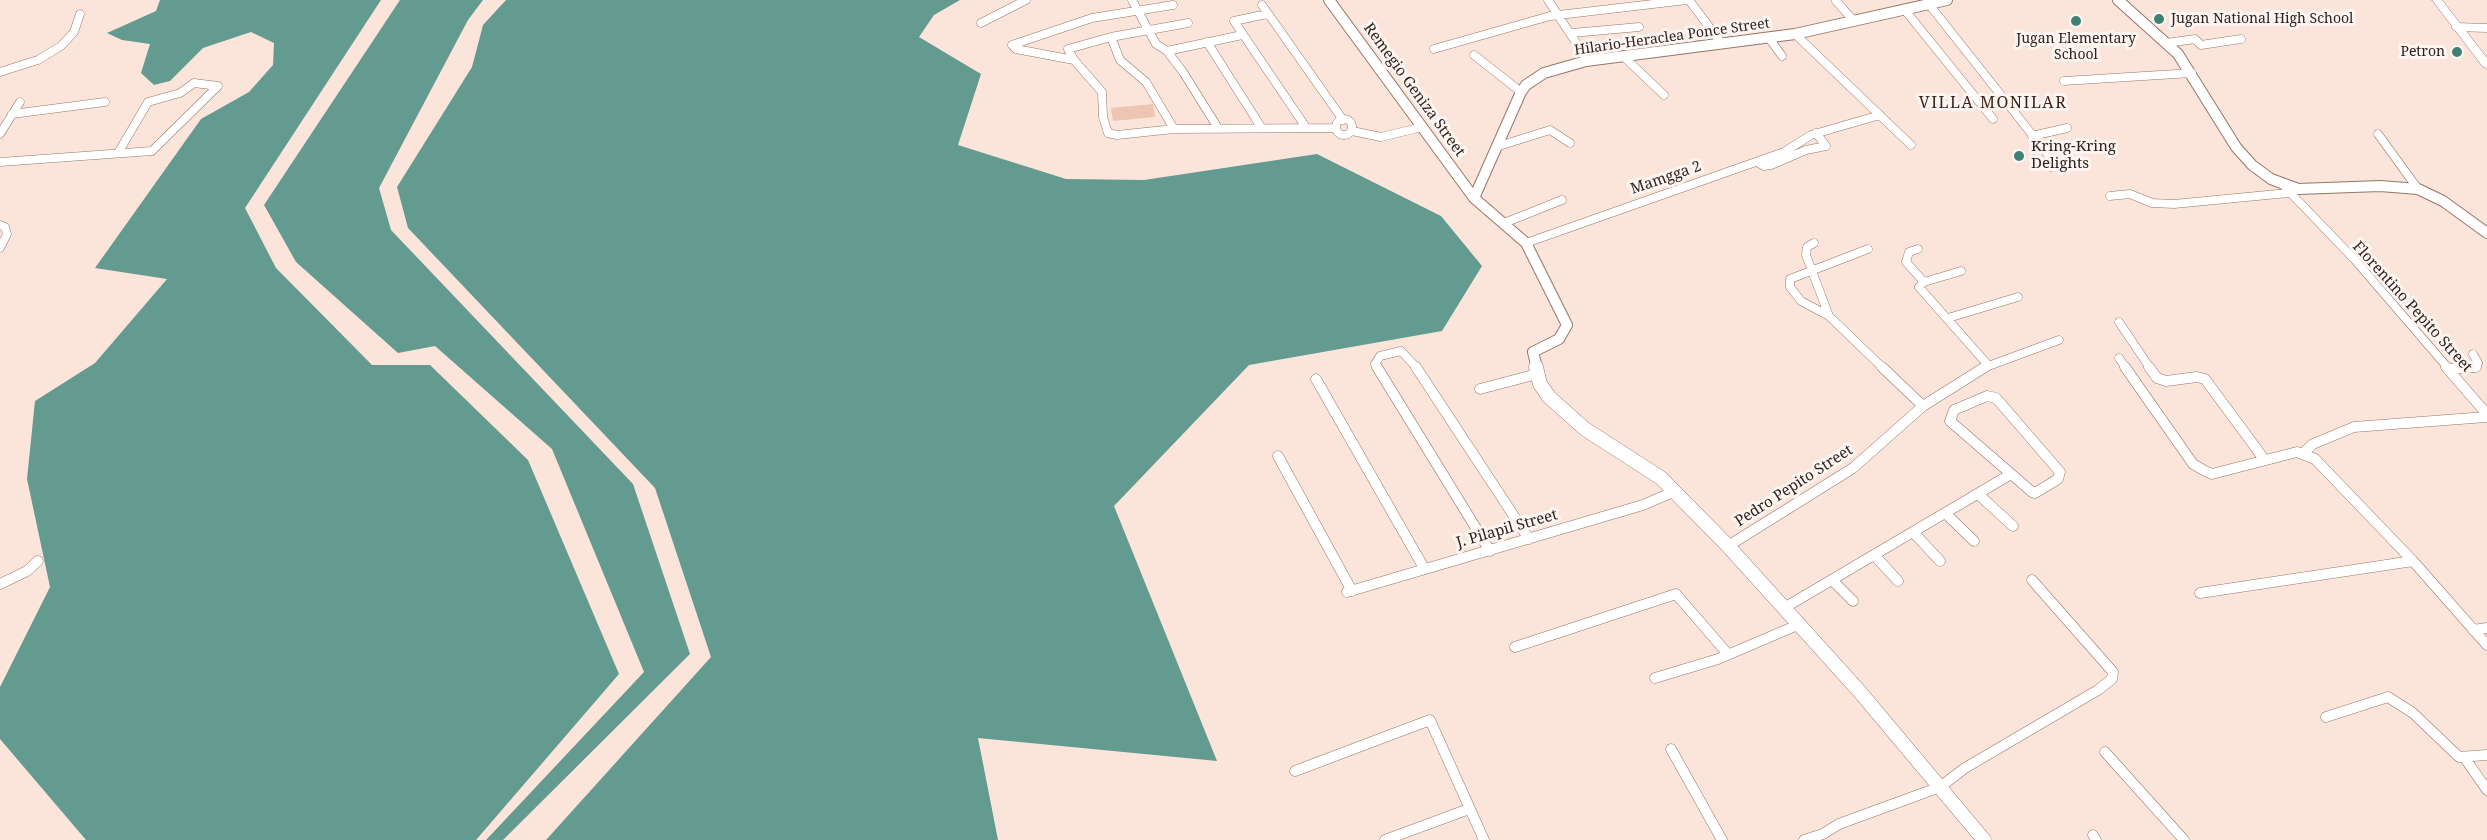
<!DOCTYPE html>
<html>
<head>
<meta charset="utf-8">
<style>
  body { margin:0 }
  canvas { display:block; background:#fbe4da }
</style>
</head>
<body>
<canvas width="2487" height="840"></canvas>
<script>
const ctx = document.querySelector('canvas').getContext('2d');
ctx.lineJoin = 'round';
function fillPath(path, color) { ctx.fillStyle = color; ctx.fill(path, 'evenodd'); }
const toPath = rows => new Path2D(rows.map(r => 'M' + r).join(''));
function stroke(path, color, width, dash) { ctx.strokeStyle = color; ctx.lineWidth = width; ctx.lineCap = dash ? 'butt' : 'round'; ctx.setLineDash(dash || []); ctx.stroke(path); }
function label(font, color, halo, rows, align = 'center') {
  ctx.font = font + ' "Noto Serif",serif'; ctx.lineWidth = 6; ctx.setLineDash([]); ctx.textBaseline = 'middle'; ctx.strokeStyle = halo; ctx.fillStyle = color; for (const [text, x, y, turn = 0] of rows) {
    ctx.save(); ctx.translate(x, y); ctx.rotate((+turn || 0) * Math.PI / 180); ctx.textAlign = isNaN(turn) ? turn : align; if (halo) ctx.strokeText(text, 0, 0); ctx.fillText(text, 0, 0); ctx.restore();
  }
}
fillPath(toPath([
  [1153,104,1155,117,1113,121,1111,108]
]), '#eec5b2');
fillPath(toPath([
  [160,0,381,0,245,208,276,268,372,365,430,365,528,460,619,674,476,840,86,840,0,739,0,687,50,587,27,479,35,401,95,363,167,279,95,268,201,119,249,92,273,65,274,43,251,32,203,48,170,81,154,85,141,73,150,44,122,40,107,33,156,11],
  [400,0,483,0,468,20,379,188,391,230,633,484,690,654,503,840,486,840,644,672,552,449,435,346,398,353,296,262,264,205],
  [506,0,960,0,934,15,919,37,981,74,958,145,1066,179,1144,180,1317,154,1441,216,1482,266,1442,331,1249,365,1114,506,1217,761,978,738,998,840,546,840,711,657,655,488,408,228,397,187,472,67,483,25]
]), '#649b90');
const streetFar1 = toPath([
  [1132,0,1156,44,1167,51,1183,72,1218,128],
  [1548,0,1588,61],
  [1689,0,1722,44],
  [1836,1,1854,21],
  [1928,3,2053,161,2051,167],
  [1262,5,1343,120],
  [1904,9,1993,119],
  [1267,14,1234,21,1305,126],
  [981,23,1026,0],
  [1188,23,1111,37,1068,49,1074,60,1102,92,1103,117,1108,133,1117,135,1174,129,1334,128],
  [2456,27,2487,28],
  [1572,33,1639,27],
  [1795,34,1911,145],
  [1111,37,1120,60,1146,82,1174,129],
  [1769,38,1782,56],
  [1207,42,1261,127],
  [2167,43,2195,39,2201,45,2241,39],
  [1012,45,1092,18,1173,5],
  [1012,45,1016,49,1074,60],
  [1434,49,1550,16,1687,0],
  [1167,51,1242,35],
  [1474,55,1521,92],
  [1623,56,1664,95],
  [0,72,38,60,61,46,74,32,80,14],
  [2064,81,2192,73],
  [12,114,105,102],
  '1336 127a8 8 0 1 1 16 0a8 8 0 1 1-16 0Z',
  [1352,131,1381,137,1422,127],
  [0,134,20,102],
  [2378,134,2418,189],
  [2032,136,2067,128],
  [1499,146,1550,130,1570,143],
  [0,162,152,151,218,86,194,83,180,93,148,102,118,153],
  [1757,162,1764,166,1771,165,1806,150,1826,146,1816,133],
  [2282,184,2355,260,2448,368],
  [2110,196,2130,194,2152,203,2174,204,2288,193],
  [1504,223,1562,200],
  [0,225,5,227,7,234,0,248],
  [1526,243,1784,152,1811,135,1880,115],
  [1814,243,1807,247,1806,255,1829,316,1883,368],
  [1918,249,1909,252,1906,262,1924,282],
  [1961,271,1924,282,1919,287,1988,365],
  [1829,316,1801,301,1790,287,1790,279,1868,249],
  [1948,318,2018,297],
  [2119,322,2150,368],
  [2119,358,2126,368],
  [1378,368,1375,364,1380,356,1401,351,1417,368],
  [1983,368,2059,340],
  [2471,368,2478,363,2473,354]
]);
const street = toPath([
  [1377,367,1490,551],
  [1416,367,1529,539],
  [1882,367,1923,406],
  [2125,367,2193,464,2205,471,2212,474,2297,452,2315,459,2413,561,2487,645],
  [2149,367,2157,378,2166,381,2197,377,2205,379,2264,459],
  [2449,369,2476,367],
  [1316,379,1424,568],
  [1480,389,1537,374],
  [1987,396,1996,398,2060,472,2058,479,2035,493,2032,492,1950,421,1954,410,1987,396],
  [2303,453,2313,444,2354,427,2486,417,2486,413,2446,367],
  [1278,456,1352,591],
  [1978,494,2013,526],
  [1945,513,1974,541],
  [1913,532,1940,561],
  [1728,546,1853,468,1923,406,1985,367],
  [1874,555,1898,581],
  [1832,580,1853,601],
  [0,584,27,571,38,561],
  [1347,592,1643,505,1673,492],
  [2200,593,2413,561],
  [1784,608,2011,474],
  [2473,630,2487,628],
  [1515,647,1676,594,1727,653],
  [1655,678,1718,659,1800,624],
  [2326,717,2388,697,2413,713,2459,757,2487,755],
  [1671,749,1722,840],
  [2105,752,2184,840],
  [2464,757,2487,790],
  [1295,771,1430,720,1484,840],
  [2093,835,2096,840],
  [1385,840,1469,809],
  [1804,840,1823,834,1839,824,1940,787,1965,768,2098,690,2112,679,2113,672,2032,580]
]);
const secondaryFar1 = toPath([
  [1329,0,1474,198,1526,243,1567,325,1559,339,1533,352,1537,368],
  [2118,0,2178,54,2236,147,2252,165,2271,179,2298,189,2380,186,2418,189,2443,201,2487,233],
  [1474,198,1521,92,1526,85,1544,73,1586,61,1795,34,1947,0]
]);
const secondary = toPath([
  [1536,367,1540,384,1549,397,1585,429,1661,478,1728,546,1860,692,1984,840]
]);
const primary = toPath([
  [2432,0,2442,0,2487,58,2487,68,2483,67,2432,0]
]);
stroke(streetFar1, '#967666', 9);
stroke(street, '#967666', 11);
stroke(secondaryFar1, '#967666', 12);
stroke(secondary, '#967666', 15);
stroke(primary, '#967666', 1);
stroke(streetFar1, '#fff', 8);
stroke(street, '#fff', 10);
stroke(secondaryFar1, '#fff', 10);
stroke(secondary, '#fff', 14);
fillPath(primary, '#fff');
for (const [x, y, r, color] of [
  [2159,19,6,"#3e8276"],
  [2076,21,6,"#3e8276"],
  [2457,52,6,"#3e8276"],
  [2019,156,6,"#3e8276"]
]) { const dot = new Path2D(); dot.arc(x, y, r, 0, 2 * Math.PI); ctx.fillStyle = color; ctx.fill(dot); stroke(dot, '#fdf5f1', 2); }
label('14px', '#2f211b', '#fdf5f1', [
  ["Jugan National High School",2171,19],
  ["Jugan Elementary",2076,39,"center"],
  ["School",2076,55,"center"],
  ["Petron",2445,52,"right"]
], 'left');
label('14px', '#2f211b', '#fdf5f1', [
  ["Hilario-Heraclea Ponce Street",1672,37,-8]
]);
label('15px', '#2f211b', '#fdf5f1', [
  ["Remegio Geniza Street",1414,90,54],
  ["Mamgga 2",1666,178,-19],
  ["Florentino Pepito Street",2412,307,48],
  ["Pedro Pepito Street",1794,486,-33],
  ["J. Pilapil Street",1507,529,-16]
]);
label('15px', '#2f211b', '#fdf5f1', [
  ["Kring-Kring",2031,147],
  ["Delights",2031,164]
], 'left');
ctx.letterSpacing = '1.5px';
label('16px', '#3e2315', '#fdf5f1', [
  ["VILLA MONILAR",1993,103]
]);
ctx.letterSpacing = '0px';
</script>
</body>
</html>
